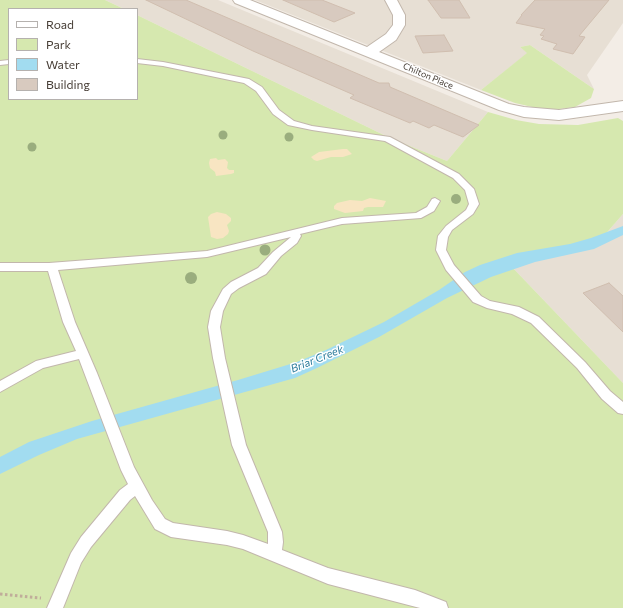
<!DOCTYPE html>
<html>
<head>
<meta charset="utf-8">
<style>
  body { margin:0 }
  #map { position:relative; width:623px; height:608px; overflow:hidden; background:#f3ede6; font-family:Commissioner,sans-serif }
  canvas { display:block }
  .legend { position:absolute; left:8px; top:8px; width:130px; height:92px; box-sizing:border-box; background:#fff; border:1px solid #b5b1ae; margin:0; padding:5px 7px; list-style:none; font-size:12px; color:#463d35 }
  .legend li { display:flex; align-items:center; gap:8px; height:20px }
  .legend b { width:20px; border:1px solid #b5b1ae }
</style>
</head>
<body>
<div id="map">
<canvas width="623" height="608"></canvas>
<ul class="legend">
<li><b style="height:5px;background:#fff"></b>Road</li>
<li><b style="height:11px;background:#d6e8af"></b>Park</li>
<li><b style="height:11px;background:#a2dcf0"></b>Water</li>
<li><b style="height:11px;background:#d8cabf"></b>Building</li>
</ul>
</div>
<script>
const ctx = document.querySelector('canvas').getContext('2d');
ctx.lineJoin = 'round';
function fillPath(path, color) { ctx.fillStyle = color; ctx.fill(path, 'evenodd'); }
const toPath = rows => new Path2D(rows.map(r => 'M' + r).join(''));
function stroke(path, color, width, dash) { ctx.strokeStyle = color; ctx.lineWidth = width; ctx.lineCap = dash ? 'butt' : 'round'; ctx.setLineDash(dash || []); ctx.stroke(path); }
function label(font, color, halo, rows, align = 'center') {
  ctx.font = font + ' Commissioner,sans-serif'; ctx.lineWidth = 3; ctx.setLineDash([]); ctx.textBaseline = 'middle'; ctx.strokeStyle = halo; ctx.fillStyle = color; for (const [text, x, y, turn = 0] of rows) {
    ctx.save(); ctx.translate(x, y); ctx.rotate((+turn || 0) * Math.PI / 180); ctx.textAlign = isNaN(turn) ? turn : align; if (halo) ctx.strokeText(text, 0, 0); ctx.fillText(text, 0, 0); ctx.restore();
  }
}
fillPath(toPath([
  [105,0,218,0,488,112,447,161,390,138,137,15,137,9,124,9],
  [255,0,623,0,623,23,587,75,594,89,530,45,520,47,528,53,481,90],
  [623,214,623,383,511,266,596,245]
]), '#e7dfd4');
fillPath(toPath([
  [0,0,105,0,124,9,9,9,9,99,137,99,137,15,390,138,447,161,488,112,516,120,539,124,578,125,618,118,623,121,623,214,596,245,511,266,623,383,623,608,0,608],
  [530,45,594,89,591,98,575,107,559,109,541,109,515,103,481,90,527,53,520,47]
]), '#d6e8af');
fillPath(toPath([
  [343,149,347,149,352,154,343,157,331,157,317,161,314,160,311,157,319,152],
  [216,158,218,160,225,159,228,162,227,168,229,170,234,170,234,173,231,174,216,176,215,172,210,168,209,163,210,159],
  [370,198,386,201,383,207,368,207,364,208,363,211,345,213,334,209,334,206,337,203,350,200,362,201],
  [217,212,226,214,231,218,231,221,227,225,229,231,228,234,223,238,217,239,211,237,208,217,211,214]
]), '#f8e5c2');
fillPath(toPath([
  [623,226,623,235,594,249,535,262,491,277,447,298,379,337,317,368,295,378,77,439,39,455,0,474,0,457,29,442,92,421,238,380,297,362,326,350,384,322,439,290,465,272,480,265,517,253,570,244,591,238]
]), '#a2dcf0');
const building = toPath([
  [146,0,186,0,379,83,389,83,390,87,479,125,463,137,434,125,429,128,413,121,410,123,350,98,354,95,253,51,146,0],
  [283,0,322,0,355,13,334,22,283,0],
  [428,0,459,0,470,18,441,18,428,0],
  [535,0,609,0,579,36,585,37,573,54,553,49,557,44,541,39,544,36,540,35,545,29,516,23,522,15,521,15,535,0],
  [444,35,453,51,423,53,415,36,444,35],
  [609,283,623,296,623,332,583,293,609,283]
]);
fillPath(building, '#d8cabf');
stroke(building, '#d0beaf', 1);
const lane = toPath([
  [137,59,163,62,249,79,262,87,279,110,294,121,312,126,390,137,459,174,474,189,479,204,473,214,452,230,448,237,446,250,454,265,481,296,490,301,519,307,539,317,585,362,610,391,623,402,623,414,618,413,602,399,577,368,531,323,512,314,487,308,473,302,446,270,436,250,438,236,446,226,466,210,469,204,465,190,453,178,385,141,312,130,288,125,273,114,256,91,244,83,163,66,137,63,137,59],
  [9,60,9,64,0,65,0,61,9,60],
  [435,198,440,201,434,211,421,218,342,224,300,234,301,236,297,243,281,256,266,274,239,288,231,294,223,311,220,327,225,358,246,445,282,532,283,542,282,550,328,568,415,590,446,602,448,608,420,608,328,584,243,549,227,545,171,537,155,529,135,496,130,500,91,547,81,563,63,608,47,608,71,553,81,537,120,490,128,484,121,470,79,359,43,368,0,392,0,381,36,361,76,351,63,322,48,271,0,271,0,263,49,263,207,251,342,218,416,213,427,207,432,199,435,198],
  [291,237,273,252,258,268,231,282,223,289,211,311,208,327,213,358,232,445,268,532,268,544,243,535,227,531,173,523,165,519,152,500,134,467,97,373,75,322,58,270,207,257,291,237]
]);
const street = toPath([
  [233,0,250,0,367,47,386,34,393,25,393,15,385,0,397,0,405,15,405,25,396,40,379,52,509,104,524,107,559,110,623,101,623,111,559,120,524,117,499,110,235,3,233,0]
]);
stroke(lane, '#c2b7ac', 2);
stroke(street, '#c2b7ac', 2);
stroke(toPath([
  [0,594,41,598]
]), '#c0ad9a', 3, [2.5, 2.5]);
fillPath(lane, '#fff');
fillPath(street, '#fff');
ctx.fillStyle = '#9aad7e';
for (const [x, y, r] of [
  [223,135,4.5],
  [289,137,4.5],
  [32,147,4.5],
  [456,199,5],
  [265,250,5.5],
  [191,278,6]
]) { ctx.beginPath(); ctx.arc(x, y, r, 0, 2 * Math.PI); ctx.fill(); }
label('9px', '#463d35', '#fff', [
  ["Chilton Place",428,76,23]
]);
label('italic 11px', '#2a7a9a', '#fff', [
  ["Briar Creek",317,359,-22]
]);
</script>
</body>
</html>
